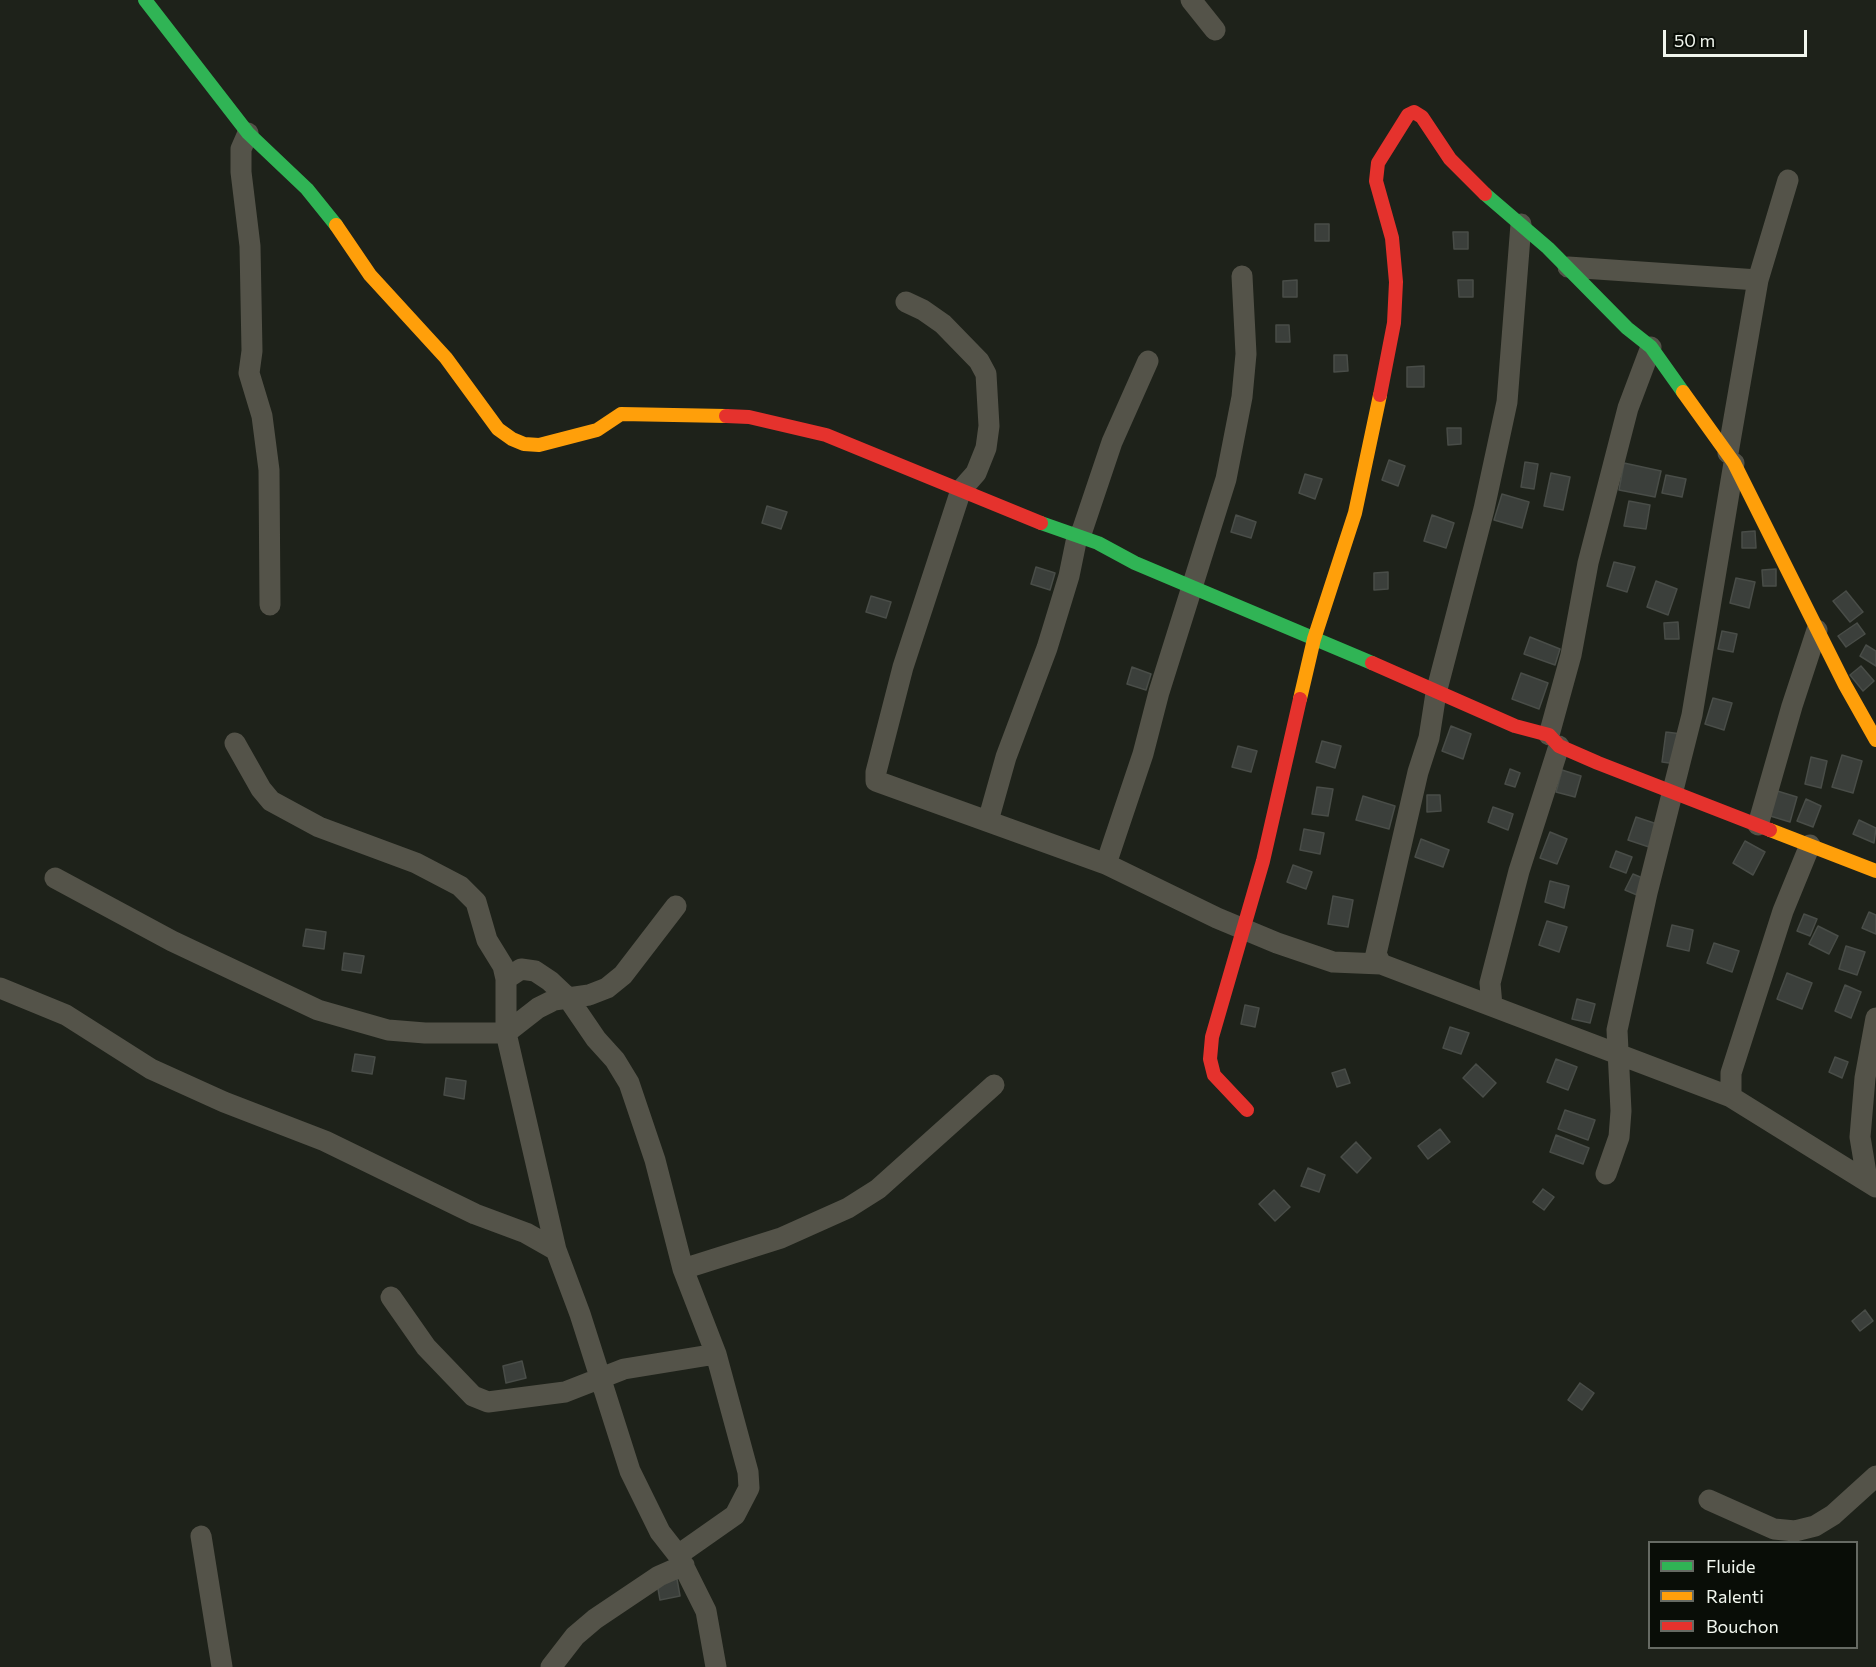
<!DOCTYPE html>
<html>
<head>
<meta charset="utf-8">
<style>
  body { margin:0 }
  #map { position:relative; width:1876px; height:1667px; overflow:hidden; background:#1e221a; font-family:Commissioner,sans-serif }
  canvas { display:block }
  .legend { position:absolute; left:1648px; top:1541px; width:210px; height:108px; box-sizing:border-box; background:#090d07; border:2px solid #666a63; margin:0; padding:8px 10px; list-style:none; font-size:18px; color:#f1f6ee }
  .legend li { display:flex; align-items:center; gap:12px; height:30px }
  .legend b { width:30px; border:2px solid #666a63 }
  .scale { position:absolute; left:1663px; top:30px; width:144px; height:27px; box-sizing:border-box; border:3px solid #f1f6ee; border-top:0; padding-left:8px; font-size:18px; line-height:21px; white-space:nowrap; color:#f1f6ee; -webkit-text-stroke:4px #090d07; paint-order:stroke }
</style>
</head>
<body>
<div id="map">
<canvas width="1876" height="1667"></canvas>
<ul class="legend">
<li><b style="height:8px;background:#30b455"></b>Fluide</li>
<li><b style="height:8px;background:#ff9f0a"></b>Ralenti</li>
<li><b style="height:8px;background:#e5322d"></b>Bouchon</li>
</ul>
<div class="scale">50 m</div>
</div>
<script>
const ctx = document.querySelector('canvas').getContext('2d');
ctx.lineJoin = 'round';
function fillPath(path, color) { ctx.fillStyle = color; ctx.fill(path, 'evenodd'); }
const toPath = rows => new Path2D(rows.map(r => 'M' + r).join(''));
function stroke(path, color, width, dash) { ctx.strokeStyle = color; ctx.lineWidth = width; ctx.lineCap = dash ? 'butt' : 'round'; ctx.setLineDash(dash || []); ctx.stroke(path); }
const building = toPath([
  [1315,224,1329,224,1329,241,1315,241,1315,224],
  [1453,232,1468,232,1468,249,1454,249,1453,232],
  [1297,280,1297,297,1283,297,1283,281,1297,280],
  [1458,280,1473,280,1473,297,1459,297,1458,280],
  [1276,325,1289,325,1290,342,1276,342,1276,325],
  [1334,355,1347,355,1348,371,1334,372,1334,355],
  [1424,366,1424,387,1407,387,1407,367,1424,366],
  [1447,428,1461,428,1461,444,1448,445,1447,428],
  [1389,460,1405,466,1398,486,1382,480,1389,460],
  [1525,462,1538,464,1534,489,1521,487,1525,462],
  [1624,463,1661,471,1655,497,1619,490,1624,463],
  [1551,473,1570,477,1563,510,1544,506,1551,473],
  [1305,474,1322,479,1315,499,1299,493,1305,474],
  [1666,475,1686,479,1682,497,1662,493,1666,475],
  [1502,494,1529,502,1522,528,1494,520,1502,494],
  [1629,501,1650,505,1646,529,1624,526,1629,501],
  [767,506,787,512,781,529,762,523,767,506],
  [1236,515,1256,522,1251,538,1231,532,1236,515],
  [1432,515,1454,523,1446,548,1424,541,1432,515],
  [1755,531,1756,548,1742,548,1742,532,1755,531],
  [1614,562,1635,567,1627,592,1607,586,1614,562],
  [1036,567,1055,573,1050,590,1031,584,1036,567],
  [1776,569,1776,586,1763,586,1762,570,1776,569],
  [1388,572,1388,589,1374,590,1374,573,1388,572],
  [1736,578,1755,582,1749,608,1730,603,1736,578],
  [1656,581,1677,589,1668,615,1647,607,1656,581],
  [1846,591,1863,612,1850,622,1833,601,1846,591],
  [871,596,891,602,886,618,866,612,871,596],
  [1678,622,1679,639,1665,639,1664,623,1678,622],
  [1857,623,1865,634,1846,647,1838,636,1857,623],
  [1722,631,1737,634,1733,652,1718,649,1722,631],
  [1530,637,1560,649,1555,665,1524,654,1530,637],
  [1866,645,1876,651,1876,666,1860,656,1866,645],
  [1861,666,1874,681,1863,691,1850,675,1861,666],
  [1132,667,1151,674,1146,690,1127,684,1132,667],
  [1521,673,1548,683,1539,709,1512,699,1521,673],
  [1713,698,1732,703,1724,730,1705,724,1713,698],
  [1451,726,1471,734,1463,759,1442,751,1451,726],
  [1666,732,1682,734,1677,764,1662,762,1666,732],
  [1322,741,1341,746,1335,768,1316,762,1322,741],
  [1238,746,1257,751,1251,772,1232,767,1238,746],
  [1842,755,1862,761,1853,793,1832,787,1842,755],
  [1811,757,1827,761,1821,788,1805,784,1811,757],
  [1510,769,1520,773,1515,787,1505,784,1510,769],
  [1562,770,1581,776,1575,797,1556,792,1562,770],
  [1317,787,1333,789,1328,816,1312,814,1317,787],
  [1774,790,1797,797,1790,822,1767,815,1774,790],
  [1427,795,1440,795,1441,811,1427,812,1427,795],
  [1363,796,1395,806,1389,829,1356,820,1363,796],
  [1806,799,1821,806,1813,827,1797,821,1806,799],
  [1493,807,1513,814,1508,830,1488,822,1493,807],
  [1636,817,1657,824,1649,847,1628,840,1636,817],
  [1859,820,1876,828,1874,843,1853,834,1859,820],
  [1304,829,1324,833,1320,854,1300,850,1304,829],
  [1550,832,1567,839,1557,864,1540,858,1550,832],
  [1421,839,1449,850,1443,867,1415,857,1421,839],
  [1745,841,1765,852,1753,875,1733,863,1745,841],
  [1616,851,1632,857,1626,873,1610,867,1616,851],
  [1293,865,1312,872,1306,889,1287,882,1293,865],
  [1633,874,1645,879,1637,895,1625,890,1633,874],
  [1550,881,1569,886,1564,908,1545,902,1550,881],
  [1333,896,1353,900,1348,927,1328,924,1333,896],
  [1869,912,1876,915,1876,934,1862,928,1869,912],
  [1804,914,1817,919,1810,936,1797,931,1804,914],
  [1547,921,1567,927,1559,952,1539,945,1547,921],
  [1672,925,1693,930,1689,951,1667,946,1672,925],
  [1818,926,1838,936,1829,954,1809,944,1818,926],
  [306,929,326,932,324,949,303,946,306,929],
  [1714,943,1739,951,1732,972,1707,963,1714,943],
  [1846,946,1865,952,1857,975,1839,969,1846,946],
  [344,953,364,956,361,973,342,970,344,953],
  [1787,973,1812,983,1802,1009,1777,999,1787,973],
  [1845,985,1861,992,1851,1018,1835,1011,1845,985],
  [1577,999,1595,1004,1590,1023,1572,1019,1577,999],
  [1245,1005,1259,1008,1255,1027,1241,1024,1245,1005],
  [1450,1027,1469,1033,1461,1054,1443,1048,1450,1027],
  [355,1054,375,1057,372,1074,352,1071,355,1054],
  [1835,1057,1848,1062,1842,1078,1829,1072,1835,1057],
  [1556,1059,1577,1067,1568,1090,1547,1082,1556,1059],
  [1476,1064,1496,1083,1483,1097,1463,1078,1476,1064],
  [1345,1069,1350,1083,1337,1087,1332,1073,1345,1069],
  [446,1078,466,1081,464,1099,444,1095,446,1078],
  [1565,1110,1595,1120,1588,1140,1558,1129,1565,1110],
  [1440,1129,1450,1142,1428,1159,1418,1146,1440,1129],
  [1556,1135,1589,1148,1583,1164,1550,1152,1556,1135],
  [1356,1142,1371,1158,1357,1173,1341,1157,1356,1142],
  [1308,1168,1325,1175,1319,1192,1301,1186,1308,1168],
  [1543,1189,1554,1197,1544,1210,1533,1202,1543,1189],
  [1274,1190,1290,1207,1275,1221,1259,1204,1274,1190],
  [1865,1310,1873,1321,1860,1331,1852,1321,1865,1310],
  [522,1361,526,1378,506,1383,503,1366,522,1361],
  [1580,1383,1594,1393,1582,1410,1568,1400,1580,1383],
  [677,1579,680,1596,660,1600,657,1583,677,1579]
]);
fillPath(building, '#3b3f3b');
stroke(building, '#494d48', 1.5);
stroke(toPath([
  [1191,0,1215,30],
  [248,133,241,149,241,172,250,246,252,351,249,373,262,416,269,470,270,605],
  [1568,267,1758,280],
  [906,302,923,310,943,324,979,361,986,374,989,426,986,448,976,473,961,490,903,667,876,772,876,781,1106,864,1217,918,1277,943,1333,962,1381,964,1731,1097,1876,1187],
  [1728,453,1758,280,1788,180],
  [1549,735,1571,655,1588,563,1628,408,1651,347],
  [235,743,261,789,271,801,319,827,416,863,460,886,476,902,487,940,503,966,506,979,506,1033,556,1250,580,1314,630,1471,660,1532,678,1555,706,1611,716,1667],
  [988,821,1006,757,1047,648,1069,576,1077,537,1082,531,1112,442,1148,361],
  [1758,825,1792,706,1817,630],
  [1106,864,1143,754,1159,692,1226,479,1242,397,1246,354,1242,276],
  [55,878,172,941,318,1010,388,1030,425,1033,506,1033,538,1008,554,1000,589,995,607,988,623,975,676,906],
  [1381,964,1376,954,1418,772,1429,738,1436,693,1484,509,1507,402,1521,224],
  [506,979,521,969,535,971,550,981,568,998,596,1039,615,1060,629,1083,655,1160,683,1269,716,1354,748,1472,749,1488,735,1515,678,1555],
  [0,988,66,1015,151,1069,224,1102,325,1141,475,1214,526,1233,556,1250],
  [1492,1006,1490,983,1519,871,1559,746],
  [1731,1097,1731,1073,1783,911,1810,845],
  [1606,1174,1619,1137,1621,1111,1617,1030,1647,893,1692,715,1734,463],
  [1867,1179,1860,1137,1865,1078,1876,1018],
  [683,1269,781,1238,848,1208,878,1189,994,1085],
  [391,1297,426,1347,473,1396,488,1402,565,1392,624,1369,716,1354],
  [1709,1500,1774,1529,1795,1531,1815,1526,1833,1515,1876,1476],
  [201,1536,222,1667],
  [551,1667,575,1636,595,1619,659,1576,684,1565]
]), '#545349', 21);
stroke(toPath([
  [145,0,248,133,307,189,336,225],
  [1485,194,1548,248,1627,328,1651,347,1683,392],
  [1041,523,1098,543,1135,563,1372,663]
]), '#30b455', 14);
stroke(toPath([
  [336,225,370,275,446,358,498,429,512,439,524,444,539,445,597,430,621,414,726,416],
  [1683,392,1734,463,1845,685,1876,740],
  [1300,699,1314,639,1355,513,1380,395],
  [1770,830,1876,871]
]), '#ff9f0a', 14);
stroke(toPath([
  [1380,395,1394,323,1396,282,1392,238,1376,181,1378,163,1408,115,1414,112,1422,117,1450,159,1485,194],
  [726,416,749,417,826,435,1041,523],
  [1372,663,1515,726,1549,735,1559,746,1598,763,1770,830],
  [1247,1110,1214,1075,1210,1059,1212,1037,1263,861,1300,699]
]), '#e5322d', 14);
</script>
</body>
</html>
